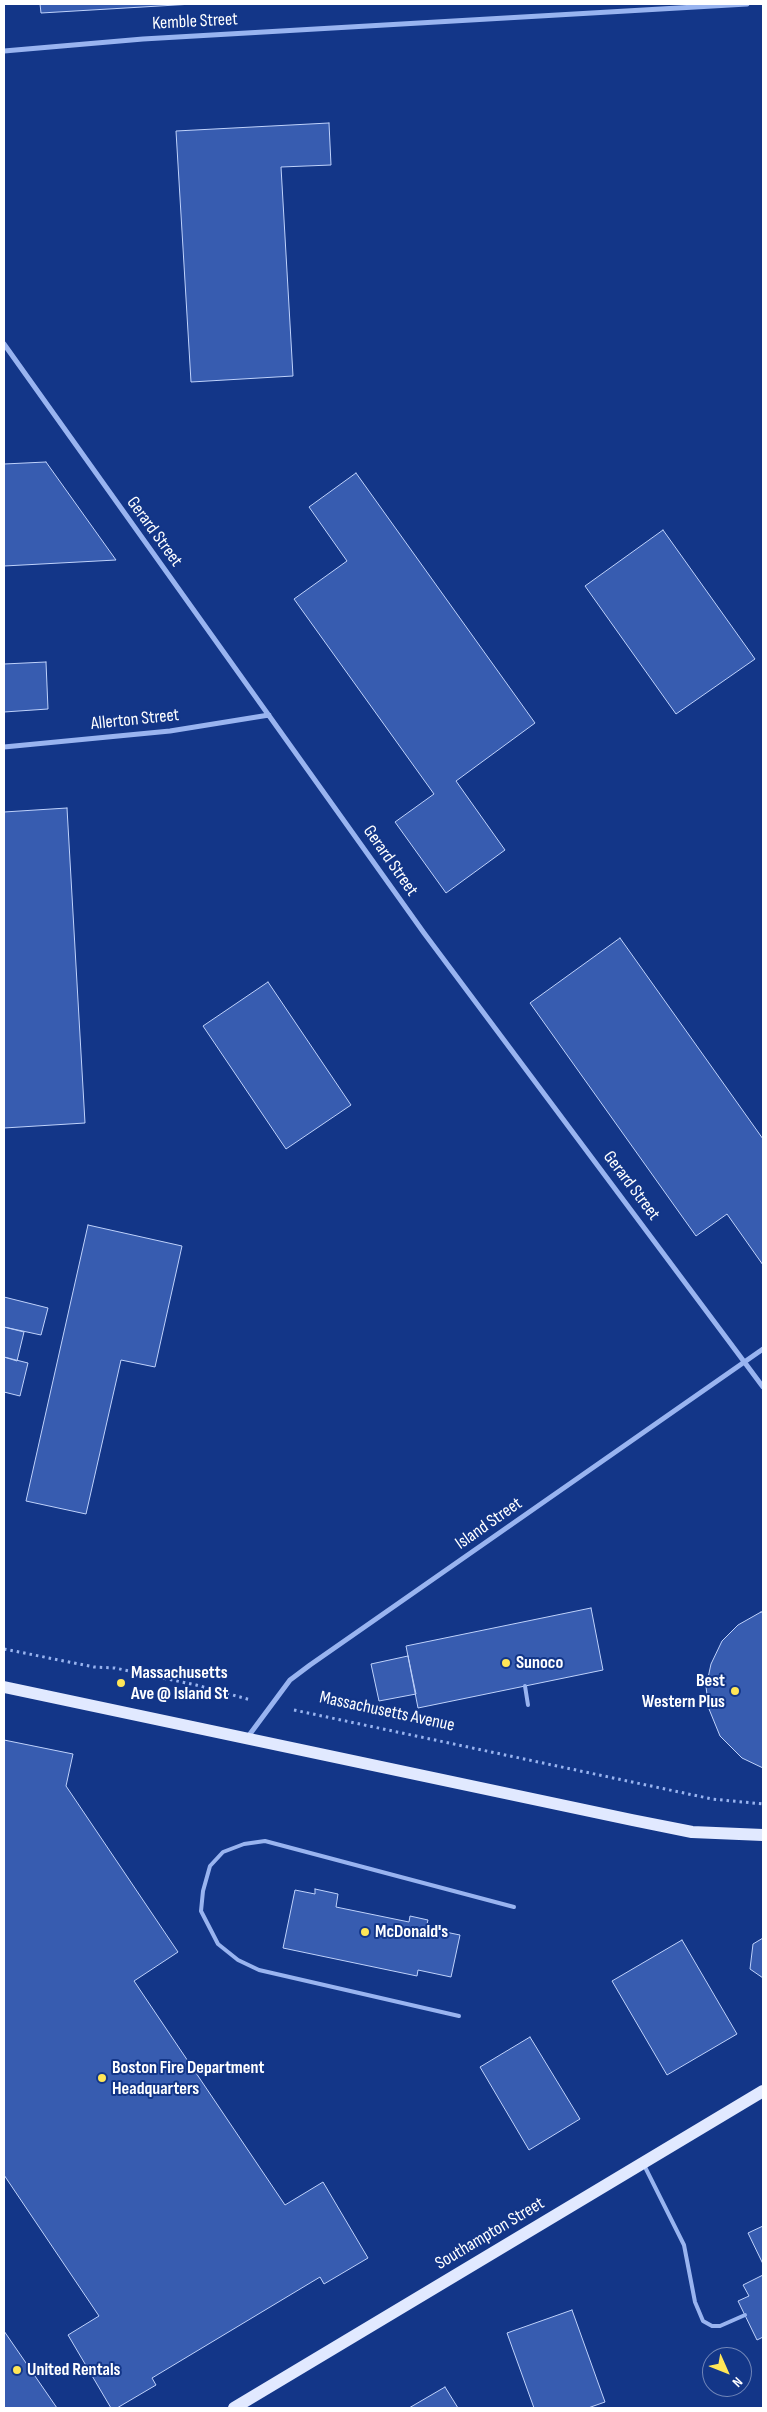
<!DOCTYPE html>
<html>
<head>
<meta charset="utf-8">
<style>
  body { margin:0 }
  #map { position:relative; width:767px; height:2412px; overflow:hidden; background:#133688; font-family:"Sofia Sans Condensed",sans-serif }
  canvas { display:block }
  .frame { position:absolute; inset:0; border:5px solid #fff; pointer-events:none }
  .north { position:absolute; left:702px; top:2347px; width:50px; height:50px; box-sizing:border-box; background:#133688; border:1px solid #7186b8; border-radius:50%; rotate:134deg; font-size:14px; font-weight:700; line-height:20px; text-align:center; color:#fff }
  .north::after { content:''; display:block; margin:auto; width:18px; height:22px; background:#ffe657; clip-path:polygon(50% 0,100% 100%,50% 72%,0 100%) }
</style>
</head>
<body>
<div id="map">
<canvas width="767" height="2412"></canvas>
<div class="frame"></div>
<div class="north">N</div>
</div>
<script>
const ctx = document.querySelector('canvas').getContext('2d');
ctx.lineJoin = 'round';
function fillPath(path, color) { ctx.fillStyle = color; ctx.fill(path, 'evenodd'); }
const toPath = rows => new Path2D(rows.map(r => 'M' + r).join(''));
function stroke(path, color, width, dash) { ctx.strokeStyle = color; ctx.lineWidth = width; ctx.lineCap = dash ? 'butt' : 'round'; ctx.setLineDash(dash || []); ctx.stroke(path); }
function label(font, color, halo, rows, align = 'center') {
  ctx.font = font + ' "Sofia Sans Condensed",sans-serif'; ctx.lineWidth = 4; ctx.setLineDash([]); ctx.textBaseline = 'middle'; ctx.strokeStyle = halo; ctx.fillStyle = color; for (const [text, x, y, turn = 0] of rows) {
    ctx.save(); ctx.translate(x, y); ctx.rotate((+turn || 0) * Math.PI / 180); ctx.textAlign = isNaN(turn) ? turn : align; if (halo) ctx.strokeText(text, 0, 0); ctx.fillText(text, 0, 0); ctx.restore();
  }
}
const building = toPath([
  [40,4,193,4,41,13,40,4],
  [329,123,331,165,281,167,293,376,191,382,176,131,329,123],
  [46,462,116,560,4,566,4,464,46,462],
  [356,473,535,723,456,781,505,850,446,893,395,822,434,794,294,599,347,561,309,507,356,473],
  [663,530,755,659,676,714,585,586,663,530],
  [46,662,48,709,4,712,4,664,46,662],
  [67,808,85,1123,4,1128,4,812,67,808],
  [620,938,763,1139,763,1265,727,1214,696,1236,530,1003,620,938],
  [268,982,351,1105,286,1149,203,1026,268,982],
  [88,1225,182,1246,155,1367,121,1360,86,1514,26,1501,88,1225],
  [4,1297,48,1308,41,1335,4,1327,4,1297],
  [4,1327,24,1332,17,1361,4,1357,4,1327],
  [4,1357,28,1363,20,1396,4,1392,4,1357],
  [591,1608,603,1670,418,1708,406,1646,591,1608],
  [761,1612,763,1612,763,1768,742,1758,720,1736,709,1709,706,1687,711,1664,722,1641,738,1625,761,1612],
  [408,1656,416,1694,379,1701,371,1664,408,1656],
  [4,1740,73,1754,66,1786,178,1952,134,1981,285,2205,323,2182,368,2258,324,2284,320,2277,152,2378,156,2385,117,2408,111,2408,68,2335,99,2316,4,2175,4,1740],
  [315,1889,338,1894,336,1907,409,1922,410,1916,428,1920,426,1928,460,1935,451,1977,418,1970,417,1976,283,1948,295,1890,315,1894,315,1889],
  [763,1938,763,1978,750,1969,753,1944,763,1938],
  [682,1940,737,2034,667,2075,612,1981,682,1940],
  [530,2037,580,2119,529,2150,480,2067,530,2037],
  [763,2226,763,2264,748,2233,763,2226],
  [763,2275,763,2337,757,2340,738,2301,749,2296,743,2285,763,2275],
  [572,2310,605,2402,588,2408,534,2408,507,2333,572,2310],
  [4,2331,57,2408,4,2408,4,2331],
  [445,2387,458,2408,409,2408,445,2387]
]);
fillPath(building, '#375cb0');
stroke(building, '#bfd2fb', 1);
stroke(toPath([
  [4,1649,94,1667,115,1668,196,1685,251,1700],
  [294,1710,712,1799,763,1804]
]), '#99b4f0', 3, [2.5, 4]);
stroke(toPath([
  [525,1686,528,1705],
  [459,2016,259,1970,238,1960,218,1944,201,1911,203,1891,210,1866,223,1852,244,1844,265,1841,514,1907],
  [644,2165,684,2245,695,2302,703,2321,712,2326,720,2326,745,2315]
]), '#99b4f0', 4);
stroke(toPath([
  [4,51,143,39,747,4],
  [4,344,424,933,763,1387],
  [4,747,170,731,269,715],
  [247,1738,290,1680,310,1665,763,1349]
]), '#99b4f0', 5);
stroke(toPath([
  [4,1687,632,1820,692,1832,763,1835],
  [234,2408,763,2091]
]), '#e1e9ff', 12);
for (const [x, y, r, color] of [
  [506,1663,5,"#ffe657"],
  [121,1683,5,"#ffe657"],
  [735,1691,5,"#ffe657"],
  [365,1932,5,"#ffe657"],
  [102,2078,5,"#ffe657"],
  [17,2370,5,"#ffe657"]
]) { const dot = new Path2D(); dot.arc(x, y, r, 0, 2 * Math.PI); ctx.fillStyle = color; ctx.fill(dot); stroke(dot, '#133688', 2); }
label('18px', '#fff', '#133688', [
  ["Kemble Street",195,22,-3],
  ["Gerard Street",154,532,54],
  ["Allerton Street",135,720,-6],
  ["Gerard Street",390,861,55],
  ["Gerard Street",631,1186,53],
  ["Island Street",489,1524,-35],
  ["Massachusetts Avenue",387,1712,12],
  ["Southampton Street",490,2234,-31]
]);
label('bold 18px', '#fff', '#133688', [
  ["Sunoco",516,1663],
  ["Massachusetts",131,1673],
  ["Ave @ Island St",131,1694],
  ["Best",725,1681,"right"],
  ["Western Plus",725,1702,"right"],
  ["McDonald's",375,1932],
  ["Boston Fire Department",112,2068],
  ["Headquarters",112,2089],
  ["United Rentals",27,2370]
], 'left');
</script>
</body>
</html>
